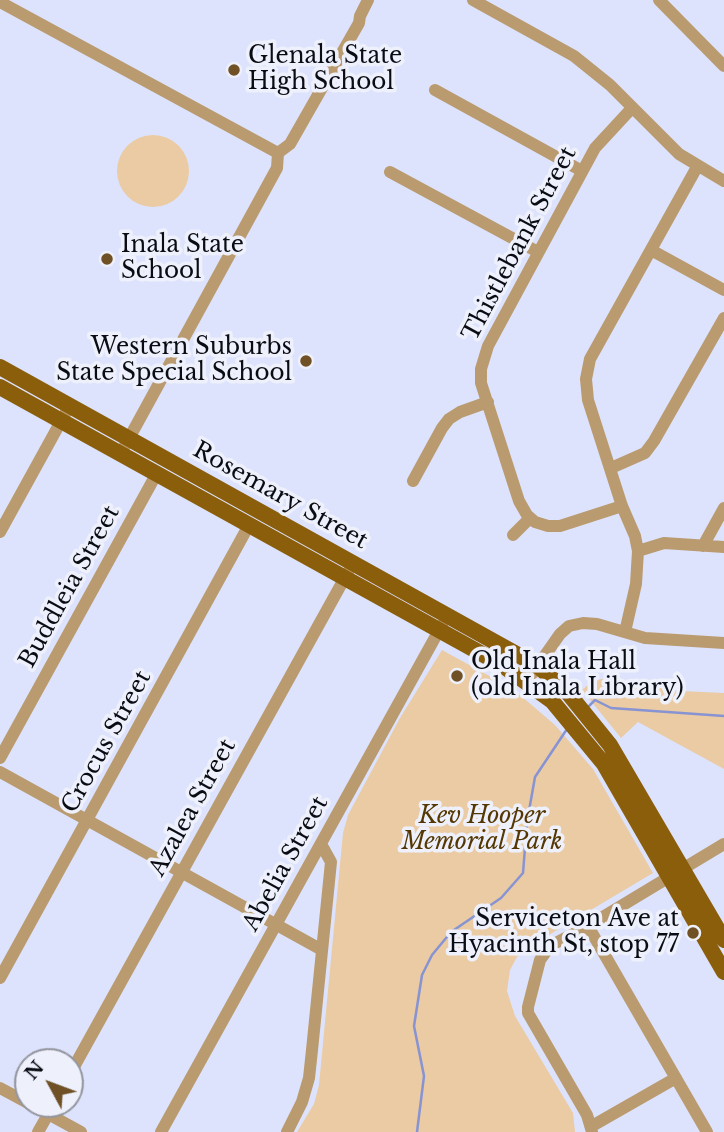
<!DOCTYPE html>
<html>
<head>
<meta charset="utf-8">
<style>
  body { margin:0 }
  #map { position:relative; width:724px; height:1132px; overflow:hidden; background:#dde3fd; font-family:"Libre Baskerville",serif }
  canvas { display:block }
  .north { position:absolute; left:14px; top:1048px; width:70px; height:70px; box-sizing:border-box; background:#eef1fb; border:2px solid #93959f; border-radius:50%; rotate:311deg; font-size:19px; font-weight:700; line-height:28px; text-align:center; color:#0a0c14 }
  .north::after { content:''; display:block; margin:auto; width:24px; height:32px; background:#6f5125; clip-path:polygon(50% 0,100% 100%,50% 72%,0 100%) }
</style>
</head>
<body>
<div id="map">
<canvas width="724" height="1132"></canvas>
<div class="north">N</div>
</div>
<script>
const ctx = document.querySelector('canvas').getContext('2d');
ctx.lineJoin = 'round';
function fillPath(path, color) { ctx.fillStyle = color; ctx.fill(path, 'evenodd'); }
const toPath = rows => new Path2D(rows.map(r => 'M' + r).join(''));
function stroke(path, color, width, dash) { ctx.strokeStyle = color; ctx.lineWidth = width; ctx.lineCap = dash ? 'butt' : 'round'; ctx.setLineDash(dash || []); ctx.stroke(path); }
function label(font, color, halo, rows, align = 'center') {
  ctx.font = font + ' "Libre Baskerville",serif'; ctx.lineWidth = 7; ctx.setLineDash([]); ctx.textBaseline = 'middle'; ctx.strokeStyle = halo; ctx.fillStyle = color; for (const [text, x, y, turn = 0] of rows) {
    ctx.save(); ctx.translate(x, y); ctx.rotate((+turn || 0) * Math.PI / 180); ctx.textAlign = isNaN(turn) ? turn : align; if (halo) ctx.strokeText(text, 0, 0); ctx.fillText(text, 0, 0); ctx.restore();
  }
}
fillPath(toPath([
  '117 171a36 36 0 1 1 72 0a36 36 0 1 1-72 0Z',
  [442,650,513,689,555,725,593,769,653,873,537,942,517,957,510,970,507,991,515,1016,573,1113,575,1132,297,1132,314,1104,319,1085,343,833,348,815,400,718],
  [601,679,681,691,724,693,724,769,638,722,621,738,582,690,589,684]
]), '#eacba3');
stroke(toPath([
  [589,706,595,700,611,708,724,716],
  [417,1132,424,1076,414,1026,422,975,432,955,451,932,501,898,523,873,527,822,535,777,567,729]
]), '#8793d2', 2.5);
stroke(toPath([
  [473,0,574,56,610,85,679,154,724,181],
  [659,0,724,66],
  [0,2,278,153],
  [435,90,582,171],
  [390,172,538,252],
  [651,250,724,290],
  [121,453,277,168,278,153,290,144,359,23,360,16,368,0],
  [611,468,645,453,654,441,724,318],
  [413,481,442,428,449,419,460,412,488,402],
  [622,506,560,526,548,526,535,522,527,515,519,501,481,383,481,369,488,346,595,148,632,108],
  [0,532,70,405],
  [513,535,530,518],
  [703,546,724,508],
  [638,551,664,543,724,547],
  [625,632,636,584,638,551,635,536,622,506,588,400,586,379,590,359,697,167],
  [527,681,560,634,569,626,583,623,597,624,645,638,724,643],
  [0,758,157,473],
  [0,772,322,950],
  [588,926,707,1132],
  [0,978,249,525],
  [70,1074,348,572],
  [0,1088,28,1103],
  [30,1104,81,1132],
  [592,1126,676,1078],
  [38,1132,54,1104],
  [161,1132,442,625],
  [287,1132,302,1102,309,1078,312,1050,331,862,321,844],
  [592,1132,587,1115,528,1013,528,1007,540,960,550,946,588,926,724,844]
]), '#ba9b6f', 12);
stroke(toPath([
  [0,367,538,666,568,693,610,745,724,940],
  [0,387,502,665,552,701,604,764,724,972]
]), '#8b5e0c', 16);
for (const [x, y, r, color] of [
  [234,70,7,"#6f5125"],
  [107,259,7,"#6f5125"],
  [306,361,7,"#6f5125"],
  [457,676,7,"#6f5125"],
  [693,933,7,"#6f5125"]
]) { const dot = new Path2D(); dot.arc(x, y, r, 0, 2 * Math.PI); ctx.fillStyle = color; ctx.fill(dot); stroke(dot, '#eef1fb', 2.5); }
label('23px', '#0a0c14', '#eef1fb', [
  ["Glenala State",248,57],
  ["High School",248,83],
  ["Inala State",121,246],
  ["School",121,272],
  ["Western Suburbs",292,348,"right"],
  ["State Special School",292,374,"right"],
  ["Old Inala Hall",471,663],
  ["(old Inala Library)",471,689],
  ["Serviceton Ave at",679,920,"right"],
  ["Hyacinth St, stop 77",679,946,"right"]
], 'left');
label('23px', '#0a0c14', '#eef1fb', [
  ["Thistlebank Street",520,244,-62],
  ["Rosemary Street",280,496,29],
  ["Buddleia Street",70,587,-61],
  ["Crocus Street",107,742,-61],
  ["Azalea Street",193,808,-61],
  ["Abelia Street",286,864,-61]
]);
label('italic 23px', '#543702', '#eef1fb', [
  ["Kev Hooper",482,817],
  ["Memorial Park",482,843]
]);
</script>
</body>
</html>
